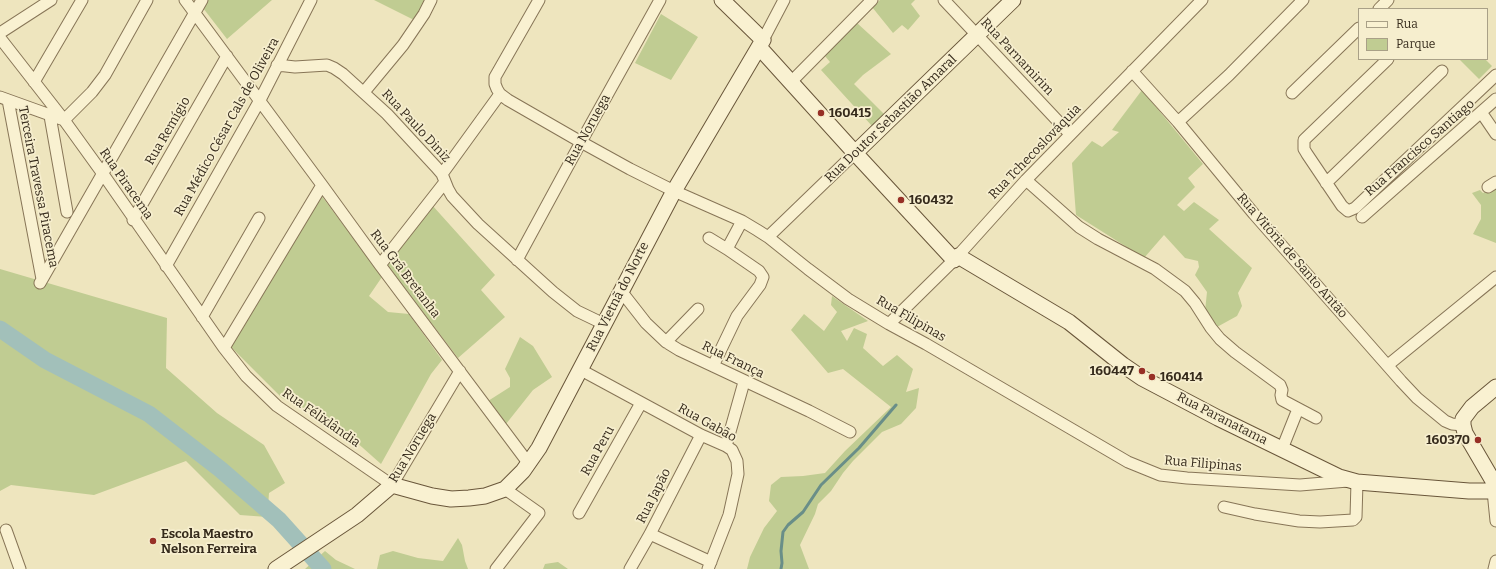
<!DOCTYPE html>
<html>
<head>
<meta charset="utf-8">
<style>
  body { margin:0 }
  #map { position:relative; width:1496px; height:569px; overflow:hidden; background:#eee5be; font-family:Bitter,serif }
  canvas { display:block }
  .legend { position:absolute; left:1358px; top:8px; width:130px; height:52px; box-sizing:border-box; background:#f6eece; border:1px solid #a9a087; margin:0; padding:5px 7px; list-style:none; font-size:12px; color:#362b1c }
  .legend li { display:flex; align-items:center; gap:8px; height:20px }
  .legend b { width:20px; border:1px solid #a9a087 }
</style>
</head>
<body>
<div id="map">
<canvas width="1496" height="569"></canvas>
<ul class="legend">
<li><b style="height:5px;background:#f9f1d1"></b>Rua</li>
<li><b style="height:11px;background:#c0cc92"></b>Parque</li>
</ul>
</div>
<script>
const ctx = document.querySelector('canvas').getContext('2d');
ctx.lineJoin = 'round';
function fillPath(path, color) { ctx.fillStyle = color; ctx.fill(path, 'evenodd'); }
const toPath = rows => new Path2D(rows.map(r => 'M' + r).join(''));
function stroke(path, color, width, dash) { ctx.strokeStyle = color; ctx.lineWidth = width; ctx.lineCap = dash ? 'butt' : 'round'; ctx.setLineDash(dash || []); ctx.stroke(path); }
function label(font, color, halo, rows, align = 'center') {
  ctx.font = font + ' Bitter,serif'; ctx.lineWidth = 3.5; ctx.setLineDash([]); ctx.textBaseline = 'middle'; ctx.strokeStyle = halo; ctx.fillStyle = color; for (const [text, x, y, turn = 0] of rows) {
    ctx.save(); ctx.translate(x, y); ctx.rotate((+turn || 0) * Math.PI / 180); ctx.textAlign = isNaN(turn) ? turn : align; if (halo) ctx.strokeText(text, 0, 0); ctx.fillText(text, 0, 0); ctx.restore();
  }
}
fillPath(toPath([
  [207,0,272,0,227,39,203,8],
  [374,0,425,0,414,20],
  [880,0,915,0,911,4,920,16,908,30,902,25,893,33,872,7],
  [661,14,698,37,671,80,635,63],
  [857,23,891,54,863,75,854,84,886,116,872,126,821,70,830,62,825,56],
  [1459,59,1485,59,1492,66,1479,79],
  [1142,90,1203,164,1188,178,1195,187,1177,205,1184,211,1194,202,1219,220,1209,229,1252,268,1238,293,1242,306,1237,316,1217,327,1205,311,1207,292,1195,275,1199,267,1198,261,1185,258,1164,235,1144,258,1076,215,1072,163,1092,141,1102,147,1119,132,1112,130],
  [1496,186,1496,243,1473,234,1481,219,1481,205,1472,193,1480,190,1483,193],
  [321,195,382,277,369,296,388,312,409,314,442,360,431,374,381,464,336,424,282,398,231,347],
  [432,205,495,275,481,290,505,317,458,358,387,265],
  [0,269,167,318,166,368,217,413,264,445,285,483,269,493,268,507,282,517,316,557,281,518,240,515,186,461,94,495,11,485,0,491],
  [832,296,868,321,841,331,847,341,854,328,867,334,863,348,883,366,897,355,913,369,906,392,919,388,916,408,901,424,882,432,853,461,843,473,831,491,818,504,815,514,800,545,809,569,747,569,750,557,764,528,777,511,769,501,771,485,781,477,803,476,825,473,845,451,891,407,843,369,828,373,791,330,804,314,824,331,837,312,831,305],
  [520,337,533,346,552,377,533,390,506,424,488,401,510,387,510,378,505,369],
  [458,538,462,545,465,561,468,569,377,569,380,555,393,551,418,558,443,561],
  [325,551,336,560,355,569,305,569],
  [558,562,568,569,543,569,545,564]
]), '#c0cc92');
stroke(toPath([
  [781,569,782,563,781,551,783,532,788,525,803,512,821,485,859,448,896,405]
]), '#698e88', 3);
stroke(toPath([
  [0,329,45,360,149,414,220,469,279,520,323,569]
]), '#a2c0ba', 17);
const street = toPath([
  [185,0,322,185,380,265,529,464],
  [539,0,495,77,495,84,497,89,500,94,508,100,581,142,630,169,674,191,742,221,757,230,768,237,808,269,848,299,889,324,926,344,1128,462,1160,475,1187,478,1300,485,1348,481],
  [944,0,1070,134],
  [1379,9,1388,0],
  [0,33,51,0],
  [0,38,64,120,103,174,224,348,246,376,277,406,392,485,460,371],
  [763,40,784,0],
  [1388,59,1304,140,1304,149,1307,154,1342,206,1348,211,1355,208,1496,75],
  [277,65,295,67,327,65,334,68,343,74,387,114,436,167,442,174,448,189,452,196,478,224,553,292,577,311,604,324],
  [1132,71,1178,122,1254,214,1401,381,1417,398,1445,421,1452,424,1463,425],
  [34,82,82,0],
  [790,83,872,0],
  [364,92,403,45,424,14,431,0],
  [1292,93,1359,28],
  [0,97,64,120,92,92,105,75,147,0],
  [8,100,42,279],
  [1481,112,1496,134],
  [50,116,67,212],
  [1178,122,1229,75,1303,0],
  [442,174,500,94],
  [1026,180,1079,227,1098,239,1155,269,1185,291,1195,303,1211,328,1220,339,1235,352,1280,385,1282,390,1281,395,1282,400,1316,418],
  [1326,183,1442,71],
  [1488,187,1496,182],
  [1362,217,1496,99],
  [133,220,227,56],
  [768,237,855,153],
  [709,238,727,249,759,271,763,277,760,285,737,316,713,366],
  [727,249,742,221],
  [517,260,581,142,660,0],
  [380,265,445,182],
  [166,266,260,100,311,0],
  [40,283,202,0],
  [621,291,646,323,666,342,679,350,809,411,850,432],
  [202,317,259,218],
  [889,324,954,260,1026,180,1202,0],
  [666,342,698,309],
  [224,348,322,185],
  [1388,365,1496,277],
  [581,370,701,435,726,446,732,450,737,461,738,474,729,515,708,569],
  [726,446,744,382],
  [1282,449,1298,409],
  [1493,491,1496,521],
  [1224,507,1255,514,1299,521,1320,522,1353,520,1356,517,1357,482],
  [579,513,641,403],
  [6,530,20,569],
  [650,534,711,562],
  [496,569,539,513,505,489],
  [630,569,650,534,701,435],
  [1494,569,1496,561]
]);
const secondary = toPath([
  [759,47,855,153,954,260],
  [855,153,1013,0],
  [958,256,1069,322,1123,365,1142,378,1218,418,1339,477,1357,482,1469,491,1496,491],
  [1496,387,1472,407,1463,419,1463,425,1465,433,1496,486],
  [276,569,357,515,392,485,432,496,451,499,469,498,485,496,505,489,523,471,539,448,674,191,763,40,722,0]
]);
stroke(street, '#877557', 13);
stroke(secondary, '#69563a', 17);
stroke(street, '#f9f1d1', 11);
stroke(secondary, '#f9f1d1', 15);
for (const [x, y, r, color] of [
  [821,113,4,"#973026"],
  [901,200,4,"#973026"],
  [1142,371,4,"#973026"],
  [1152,377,4,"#973026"],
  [1478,440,4,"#973026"],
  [153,541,4,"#973026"]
]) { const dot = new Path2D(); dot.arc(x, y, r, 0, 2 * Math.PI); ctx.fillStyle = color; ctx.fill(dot); stroke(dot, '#f6eece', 1.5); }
label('13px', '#362b1c', '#f6eece', [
  ["Rua Parnamirim",1017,57,47],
  ["Rua Doutor Sebastião Amaral",891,119,-44],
  ["Rua Paulo Diniz",416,126,47],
  ["Rua Médico César Cals de Oliveira",227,127,-61],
  ["Rua Noruega",588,130,-61],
  ["Rua Remígio",168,131,-60],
  ["Rua Francisco Santiago",1420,148,-41],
  ["Rua Tchecoslováquia",1035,152,-46],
  ["Rua Piracema",126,184,55],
  ["Terceira Travessa Piracema",38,187,79],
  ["Rua Vitória de Santo Antão",1292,256,49],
  ["Rua Grã Bretanha",405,274,53],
  ["Rua Vietnã do Norte",618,297,-63],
  ["Rua Filipinas",911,319,30],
  ["Rua França",733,360,26],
  ["Rua Félixlândia",321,418,35],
  ["Rua Paranatama",1222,419,27],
  ["Rua Gabão",707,423,29],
  ["Rua Noruega",413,448,-59],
  ["Rua Peru",598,451,-61],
  ["Rua Filipinas",1203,464,5],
  ["Rua Japão",654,496,-63]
]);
label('bold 13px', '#362b1c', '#f6eece', [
  ["160415",829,113],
  ["160432",909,200],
  ["160447",1134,371,"right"],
  ["160414",1160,377],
  ["160370",1470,440,"right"],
  ["Escola Maestro",161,534],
  ["Nelson Ferreira",161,549]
], 'left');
</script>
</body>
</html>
